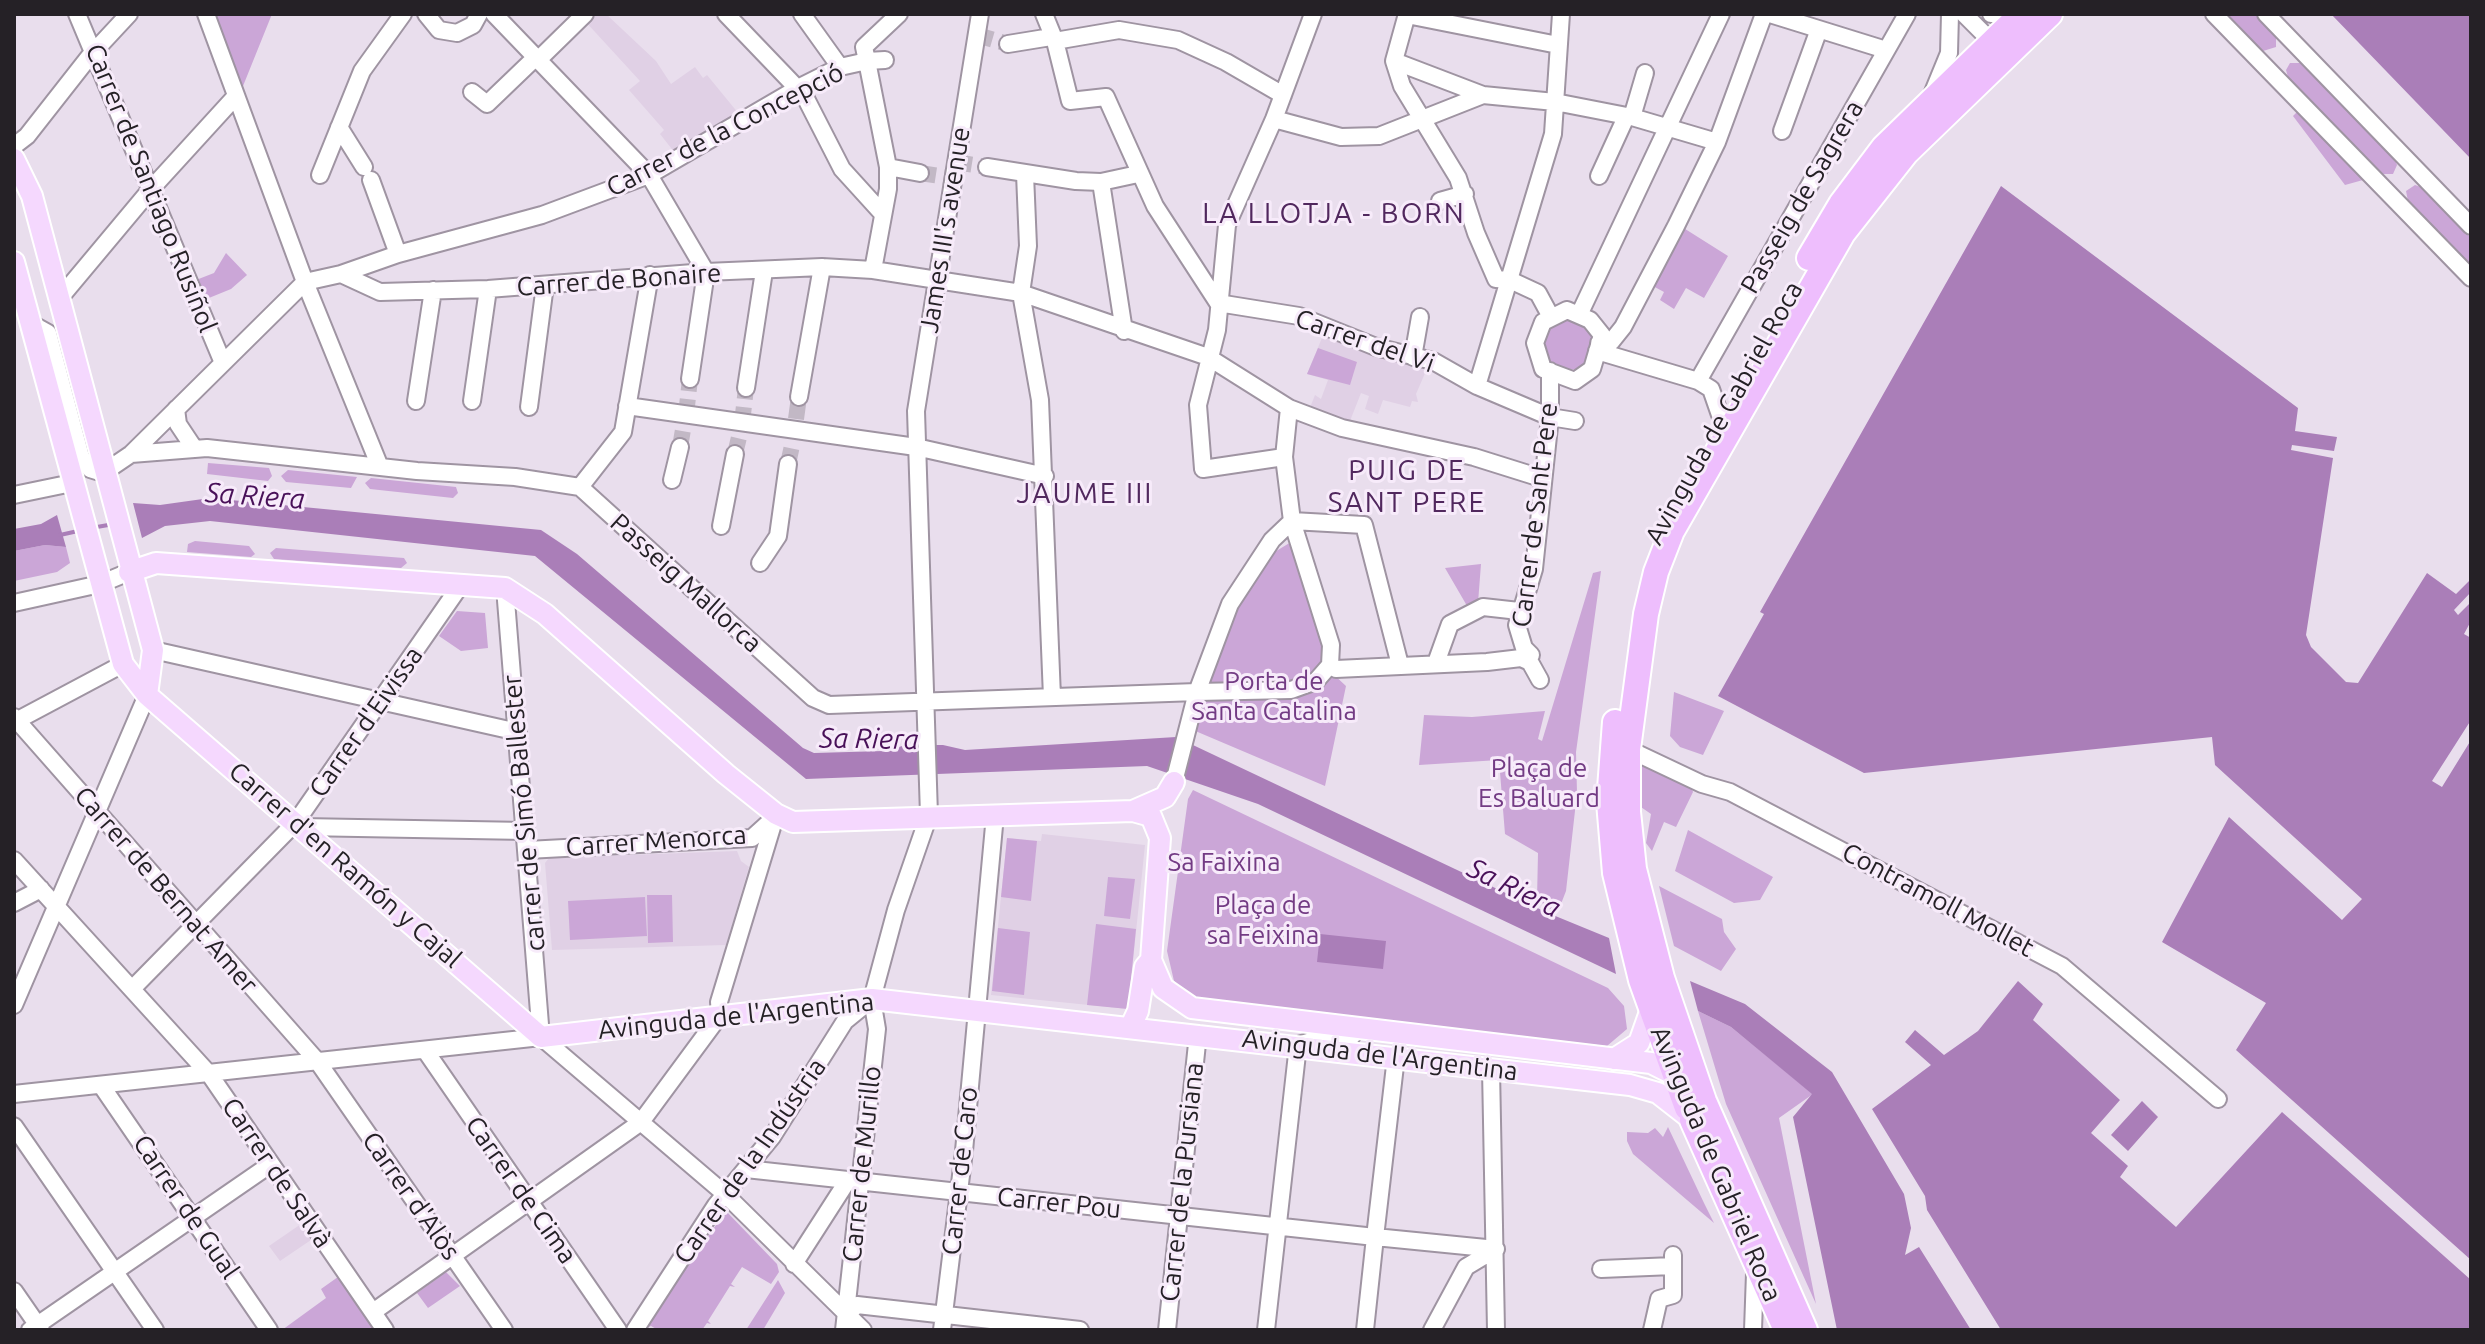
<!DOCTYPE html>
<html>
<head>
<meta charset="utf-8">
<style>
  body { margin:0 }
  #map { position:relative; width:2485px; height:1344px; overflow:hidden; background:#e9deed; font-family:Ubuntu,sans-serif }
  canvas { display:block }
  .frame { position:absolute; inset:0; border:16px solid #252126; pointer-events:none }
</style>
</head>
<body>
<div id="map">
<canvas width="2485" height="1344"></canvas>
<div class="frame"></div>
</div>
<script>
const ctx = document.querySelector('canvas').getContext('2d');
ctx.lineJoin = 'round';
function fillPath(path, color) { ctx.fillStyle = color; ctx.fill(path, 'evenodd'); }
const toPath = rows => new Path2D(rows.map(r => 'M' + r).join(''));
function stroke(path, color, width, dash) { ctx.strokeStyle = color; ctx.lineWidth = width; ctx.lineCap = dash ? 'butt' : 'round'; ctx.setLineDash(dash || []); ctx.stroke(path); }
function label(font, color, halo, rows, align = 'center') {
  ctx.font = font + ' Ubuntu,sans-serif'; ctx.lineWidth = 6; ctx.setLineDash([]); ctx.textBaseline = 'middle'; ctx.strokeStyle = halo; ctx.fillStyle = color; for (const [text, x, y, turn = 0] of rows) {
    ctx.save(); ctx.translate(x, y); ctx.rotate((+turn || 0) * Math.PI / 180); ctx.textAlign = isNaN(turn) ? turn : align; if (halo) ctx.strokeText(text, 0, 0); ctx.fillText(text, 0, 0); ctx.restore();
  }
}
fillPath(toPath([
  [589,14,606,14,656,61,671,84,695,67,703,78,707,75,739,114,675,153,660,134,664,130,629,90,640,81,584,20],
  [1324,333,1429,364,1416,394,1418,402,1412,401,1410,407,1383,400,1378,414,1365,409,1369,396,1361,393,1348,426,1309,410,1315,395,1321,399,1328,380,1307,374],
  [1042,834,1145,845,1128,1009,991,995,1007,838,1041,841],
  [737,851,741,861,749,867,726,945,552,950,545,863,549,858],
  [301,1224,311,1240,280,1261,269,1246]
]), '#e0d0e5');
fillPath(toPath([
  [214,14,272,14,241,91],
  [2226,14,2255,14,2276,36,2276,47,2263,51],
  [2290,63,2302,63,2395,159,2397,165,2393,174,2381,174,2288,77,2286,70],
  [2297,112,2363,180,2345,185,2293,116],
  [2415,185,2421,187,2471,238,2471,267,2408,201,2406,191],
  [1682,227,1728,256,1704,298,1686,288,1674,309,1660,300,1664,292,1651,285],
  [226,253,247,275,231,289,204,300,196,280,214,273],
  '1543 344a26 26 0 1 1 52 0a26 26 0 1 1-52 0Z',
  [1318,348,1357,362,1350,385,1307,374],
  [208,463,269,468,272,476,268,481,207,474],
  [288,470,357,477,351,488,286,482,281,476],
  [371,478,456,487,458,493,453,498,370,489,365,483],
  [1296,539,1332,673,1346,686,1325,786,1193,730,1239,604,1273,553],
  [195,541,249,546,255,554,251,557,187,552,188,544],
  [45,545,66,547,70,563,57,572,14,581,14,551],
  [276,548,404,558,407,563,401,568,274,559,270,553],
  [1481,564,1478,603,1470,611,1445,568],
  [1601,571,1576,752,1577,793,1566,891,1559,909,1551,910,1537,899,1538,853,1505,834,1499,760,1419,765,1424,715,1472,717,1545,711,1538,739,1542,741,1593,573],
  [457,611,485,613,488,648,461,651,439,636],
  [1674,692,1724,711,1703,755,1680,747,1670,736],
  [1642,760,1689,781,1693,792,1676,827,1664,822,1652,851,1646,843,1651,814,1638,805],
  [1193,790,1608,988,1624,1006,1627,1029,1607,1046,1202,1002,1187,995,1174,981,1167,951,1188,799],
  [1688,830,1773,877,1760,900,1734,903,1675,871],
  [1007,838,1037,841,1031,901,1001,897],
  [1108,877,1135,879,1130,919,1104,916],
  [1659,886,1722,919,1724,932,1736,949,1721,971,1674,946],
  [647,895,672,895,673,942,648,943],
  [645,897,647,936,570,940,568,901],
  [1096,924,1136,929,1128,1009,1087,1005],
  [998,928,1030,932,1024,995,992,991],
  [1698,1011,1731,1027,1813,1094,1779,1118,1816,1304,1726,1104],
  [1668,1127,1704,1203,1714,1223,1633,1154,1627,1141,1627,1132,1648,1133,1655,1128,1663,1137],
  [726,1211,777,1264,779,1272,771,1284,742,1267,731,1284,735,1287,730,1286,708,1321,711,1324,707,1323,702,1330,658,1330,651,1326,641,1330],
  [345,1272,385,1330,282,1330,326,1298,321,1289],
  [446,1272,460,1286,428,1308,417,1293],
  [778,1280,785,1293,763,1330,746,1330]
]), '#cba6d7');
fillPath(toPath([
  [2331,14,2471,14,2471,159],
  [2001,186,2298,408,2295,431,2337,437,2334,451,2292,445,2291,450,2333,458,2306,635,2311,647,2346,682,2358,683,2427,573,2456,594,2471,579,2471,592,2454,610,2458,615,2471,602,2471,621,2464,634,2471,638,2471,720,2432,781,2442,787,2471,740,2471,1260,2236,1050,2266,1003,2162,942,2229,817,2342,920,2362,899,2215,765,2212,737,1864,773,1718,696,1764,614,1760,612],
  [210,498,541,530,577,554,803,748,814,753,884,751,906,745,943,745,965,750,1176,737,1548,913,1609,938,1616,974,1258,804,1147,766,806,779,535,556,210,521,165,526,142,538,133,503,160,505],
  [57,515,66,547,45,545,14,551,14,529,41,524],
  [1320,934,1386,941,1383,969,1317,962],
  [1690,981,1745,1004,1832,1072,1904,1194,1911,1228,1905,1255,1919,1247,1971,1330,1837,1330,1793,1117,1812,1094,1731,1027,1698,1011],
  [2018,981,2043,1004,2033,1020,2120,1100,2091,1133,2128,1166,2120,1177,2176,1227,2282,1112,2471,1280,2471,1330,2001,1330,1927,1210,1925,1196,1872,1109,1931,1065,1905,1042,1915,1030,1944,1055,1978,1031],
  [2142,1101,2158,1117,2128,1151,2111,1135]
]), '#aa7eb8');
stroke(toPath([
  [91,528,114,524],
  [60,535,78,531]
]), '#aa7eb8', 4);
stroke(toPath([
  [977,35,1008,44],
  [956,162,987,167],
  [920,173,953,178],
  [686,415,690,379],
  [796,419,799,397],
  [742,423,746,388],
  [680,447,684,424],
  [735,454,740,433],
  [788,464,793,441]
]), '#c2b8c5', 16, [16, 8]);
const minor = toPath([
  [77,14,223,363],
  [206,14,305,282,380,467],
  [426,14,439,30,457,33,473,25,479,14],
  [494,14,649,175,706,272,690,379],
  [726,14,797,88],
  [802,14,840,67],
  [1044,14,1055,41,1070,101,1106,97,1155,206,1218,303],
  [1770,14,1886,50],
  [1964,14,1983,33,2000,43],
  [1991,14,1999,14],
  [2214,14,2471,278],
  [2266,14,2471,226],
  [1407,15,1558,45],
  [1055,41,1119,30,1178,40,1226,62,1283,95],
  [1008,44,1051,37],
  [539,59,585,14],
  [1394,61,1402,86,1458,178,1476,233,1496,279,1510,280,1538,293,1551,317],
  [1394,61,1483,95],
  [1394,61,1407,14],
  [800,87,842,169,882,213],
  [472,92,487,104,536,57],
  [1933,92,1949,53,1950,14],
  [1632,117,1645,73],
  [1274,119,1341,137,1379,136,1483,95,1555,102,1632,117,1717,142],
  [339,127,364,167],
  [1782,131,1818,32],
  [14,146,27,136,89,57,129,14],
  [888,167,920,173],
  [987,167,1076,181,1101,182,1138,174],
  [1025,174,1028,246,1021,293,1040,400,1052,697],
  [320,175,362,71,403,14],
  [1599,176,1626,117],
  [371,180,398,254],
  [1101,182,1124,331],
  [1440,201,1465,194],
  [873,270,888,189,888,167,867,61,885,60],
  [341,274,398,254,542,215,649,175,800,87,840,67,867,61,864,47,899,14],
  [305,282,341,274,380,292,488,289,706,272,822,267,873,270,1021,293,1208,357,1289,408,1342,428,1474,457,1541,478],
  [59,299,151,189,235,97],
  [1218,303,1299,316,1376,347,1433,361,1477,386,1550,417,1575,421],
  [1567,310,1590,320,1602,335,1592,369,1575,381,1543,369,1535,343,1543,322,1567,310],
  [1579,315,1721,14],
  [30,323,48,333,81,457,90,469,103,473,131,454,305,282],
  [1599,343,1611,342,1623,327,1676,226,1717,142,1764,14],
  [1597,351,1698,381,1711,389,1720,415],
  [1413,357,1420,317],
  [1698,381,1907,14],
  [1477,386,1553,134,1561,14],
  [746,388,764,271],
  [799,397,822,267],
  [416,401,433,290],
  [472,401,488,289],
  [627,406,916,447,1045,476],
  [529,407,545,285],
  [1289,408,1284,457,1292,521,1364,525,1400,665],
  [176,409,178,424,194,448],
  [131,454,207,448,417,471,515,477,580,487,813,698,829,705,1197,692,1174,782],
  [1284,457,1203,469,1198,405,1217,330,1227,225,1274,119,1313,14],
  [672,480,680,447],
  [580,487,623,432,650,275],
  [14,495,72,483],
  [1292,521,1331,645,1330,665,1316,681,1291,690,1197,692,1230,604,1272,540,1292,521],
  [721,526,735,454],
  [760,563,778,536,788,464],
  [505,588,541,1037],
  [14,603,100,584,129,572],
  [153,650,518,732],
  [1531,655,1524,648,1517,625,1534,569,1550,417,1550,371],
  [1436,663,1450,624,1483,607,1519,611],
  [1330,665,1336,669,1487,662,1521,658,1530,662,1540,680],
  [14,717,318,1062,504,1330],
  [14,722,123,664],
  [1621,754,1628,749,1702,784,1730,792,2062,966,2218,1099],
  [302,827,526,831],
  [527,850,752,838,773,819],
  [14,860,210,1075,385,1330],
  [14,903,41,889],
  [132,989,296,822,460,586],
  [14,1005,147,695],
  [541,1037,725,1194,863,1330],
  [425,1050,618,1330],
  [1396,1057,1375,1237,1496,1249],
  [1491,1069,1496,1330],
  [101,1085,269,1330],
  [14,1094,541,1037],
  [14,1126,155,1330],
  [746,1169,1375,1237,1365,1330],
  [794,1264,848,1180],
  [1601,1269,1673,1266],
  [14,1291,41,1330],
  [373,1312,641,1122,720,1015,719,1002,776,814],
  [846,1315,857,1305,1080,1330],
  [30,1330,271,1164],
  [635,1330,716,1205,772,1137,845,1021,872,999],
  [844,1330,877,1029,872,999,896,910,929,815,916,411,980,14],
  [942,1330,964,1151,995,815],
  [1167,1330,1198,1034],
  [1266,1330,1298,1045,1332,1035,1352,1036],
  [1432,1330,1466,1267,1496,1249],
  [1652,1330,1659,1299,1673,1295,1673,1255],
  [1753,1330,1755,1273]
]);
const major = toPath([
  [14,159,32,196,153,650,147,695],
  [14,262,123,664,147,695,541,1037,872,999,1630,1085,1658,1093,1690,1118],
  [129,572,156,563,505,588,545,614,726,774,776,814,793,822,1133,811,1165,797,1174,782],
  [1133,811,1151,816,1160,838,1151,960,1163,988,1192,1008,1651,1063,1681,1078],
  [1131,1026,1138,1011,1145,967,1151,960],
  [1614,1059,1639,1043,1651,1009]
]);
const highway = toPath([
  [1809,258,1841,204,1884,147,2021,14],
  [1615,722,1609,802,1615,873,1641,980,1687,1108],
  [1692,1120,1786,1330],
  [1805,1330,1704,1101,1662,978,1634,869,1628,812,1628,749,1646,614,1656,572,1672,531,1843,233,1906,153,2050,14]
]);
stroke(minor, '#9f94a2', 20);
stroke(major, '#fff', 24);
stroke(highway, '#fff', 28);
stroke(minor, '#fff', 16);
stroke(major, '#f5d8fe', 20);
stroke(highway, '#eebefd', 24);
label('26px', '#252126', '#f7ebfa', [
  ["Carrer de la Concepció",725,130,-27],
  ["Carrer de Santiago Rusiñol",151,188,68],
  ["Passeig de Sagrera",1802,197,-60],
  ["James III's avenue",945,230,-81],
  ["Carrer de Bonaire",619,280,-4],
  ["Carrer del Vi",1365,341,19],
  ["Avinguda de Gabriel Roca",1724,413,-61],
  ["Carrer de Sant Pere",1535,515,-83],
  ["Passeig Mallorca",686,583,42],
  ["Carrer d'Eivissa",366,722,-55],
  ["carrer de Simó Ballester",524,813,-95],
  ["Carrer Menorca",656,841,-4],
  ["Carrer d'en Ramón y Cajal",345,865,41],
  ["Carrer de Bernat Amer",166,890,49],
  ["Contramoll Mollet",1938,900,28],
  ["Avinguda de l'Argentina",736,1016,-6],
  ["Avinguda de l'Argentina",1380,1055,7],
  ["Carrer de la Indústria",750,1161,-55],
  ["Carrer de Murillo",862,1164,-84],
  ["Avinguda de Gabriel Roca",1716,1164,67],
  ["Carrer de Caro",960,1171,-84],
  ["Carrer de Salvà",277,1173,56],
  ["Carrer de la Pursiana",1182,1182,-84],
  ["Carrer de Cima",521,1190,55],
  ["Carrer d'Alòs",411,1196,55],
  ["Carrer Pou",1059,1203,6],
  ["Carrer de Gual",186,1207,56]
]);
label('26px', '#733b84', '#f7ebfa', [
  ["Porta de",1274,681],
  ["Santa Catalina",1274,711],
  ["Plaça de",1539,768],
  ["Es Baluard",1539,798],
  ["Sa Faixina",1224,862],
  ["Plaça de",1263,905],
  ["sa Feixina",1263,935]
]);
ctx.letterSpacing = '2px';
label('28px', '#51285e', '#f7ebfa', [
  ["LA LLOTJA - BORN",1334,214],
  ["PUIG DE",1407,471],
  ["SANT PERE",1407,503],
  ["JAUME III",1085,494]
]);
ctx.letterSpacing = '0px';
label('italic 28px', '#491159', '#f7ebfa', [
  ["Sa Riera",255,496,4],
  ["Sa Riera",869,739,1],
  ["Sa Riera",1514,888,26]
]);
</script>
</body>
</html>
